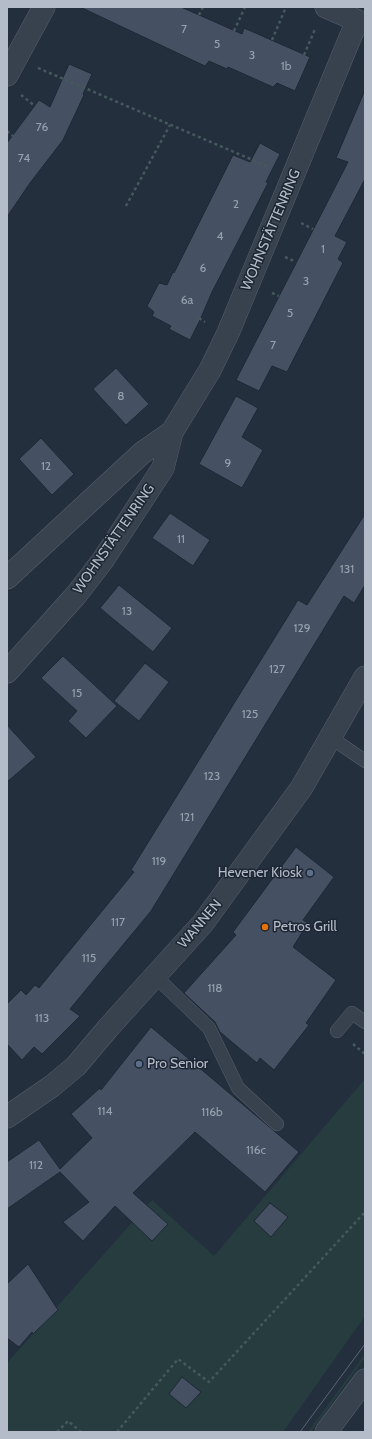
<!DOCTYPE html>
<html>
<head>
<meta charset="utf-8">
<style>
  body { margin:0 }
  #map { position:relative; width:372px; height:1439px; overflow:hidden; background:#242f3e; font-family:Cabin,sans-serif }
  canvas { display:block }
  .frame { position:absolute; inset:0; border:8px solid #b4bcc9; pointer-events:none }
</style>
</head>
<body>
<div id="map">
<canvas width="372" height="1439"></canvas>
<div class="frame"></div>
</div>
<script>
const ctx = document.querySelector('canvas').getContext('2d');
ctx.lineJoin = 'round';
function fillPath(path, color) { ctx.fillStyle = color; ctx.fill(path, 'evenodd'); }
const toPath = rows => new Path2D(rows.map(r => 'M' + r).join(''));
function stroke(path, color, width, dash) { ctx.strokeStyle = color; ctx.lineWidth = width; ctx.lineCap = dash ? 'butt' : 'round'; ctx.setLineDash(dash || []); ctx.stroke(path); }
function label(font, color, halo, rows, align = 'center') {
  ctx.font = font + ' Cabin,sans-serif'; ctx.lineWidth = 3; ctx.setLineDash([]); ctx.textBaseline = 'middle'; ctx.strokeStyle = halo; ctx.fillStyle = color; for (const [text, x, y, turn = 0] of rows) {
    ctx.save(); ctx.translate(x, y); ctx.rotate((+turn || 0) * Math.PI / 180); ctx.textAlign = isNaN(turn) ? turn : align; if (halo) ctx.strokeText(text, 0, 0); ctx.fillText(text, 0, 0); ctx.restore();
  }
}
fillPath(toPath([
  [365,1079,365,1316,283,1432,7,1432,7,1363,152,1200,214,1256],
  [365,1354,365,1358,311,1432,308,1432]
]), '#263c3f');
const building = toPath([
  [80,7,181,7,242,34,244,28,310,57,295,91,277,83,273,87,228,67,227,69,209,61,205,66,80,7],
  [69,64,92,74,83,94,84,95,63,140,30,183,7,217,7,143,39,100,50,107,69,64],
  [365,90,365,179,335,236,347,242,338,259,343,263,287,372,272,366,259,391,236,380,348,162,336,158,365,90],
  [260,143,280,154,266,182,268,183,212,292,200,320,190,340,169,329,171,326,152,316,154,312,147,306,159,283,167,285,173,272,174,273,233,155,250,162,260,143],
  [116,368,149,404,126,425,93,389,116,368],
  [236,396,258,408,242,437,263,450,242,488,199,464,236,396],
  [41,438,74,474,52,495,19,459,41,438],
  [170,513,210,540,193,566,152,538,170,513],
  [365,514,365,585,354,603,344,596,151,911,70,1009,80,1016,42,1054,34,1047,22,1060,7,1044,7,1004,21,990,26,995,35,985,39,988,134,872,131,870,298,600,307,605,365,514],
  [119,585,172,628,153,652,100,608,119,585],
  [63,656,117,706,86,738,68,721,77,711,41,678,63,656],
  [145,663,169,682,139,721,114,701,145,663],
  [7,725,36,757,7,782,7,725],
  [296,847,334,877,303,920,308,923,293,947,336,980,306,1023,309,1025,274,1070,260,1058,257,1063,220,1032,215,1022,184,993,236,935,233,932,296,847],
  [151,1027,299,1152,265,1192,195,1132,133,1193,168,1224,152,1241,115,1206,83,1241,63,1222,89,1202,60,1172,7,1209,7,1162,39,1140,60,1169,92,1138,71,1114,100,1088,101,1090,151,1027],
  [270,1203,288,1217,271,1237,254,1221,270,1203],
  [28,1264,58,1310,33,1334,32,1332,19,1347,7,1338,7,1284,28,1264],
  [182,1377,201,1392,186,1408,169,1394,182,1377]
]);
fillPath(building, '#455162');
stroke(building, '#1f2835', 1);
const service = toPath([
  [330,737,365,761],
  [155,976,209,1028,238,1088,277,1124],
  [337,1031,352,1013,365,1022]
]);
const minor = toPath([
  [326,7,365,24],
  [7,75,44,7],
  [7,578,142,453,172,432],
  [7,672,76,595,103,560,163,468,172,432,210,370,228,333,357,21],
  [7,1117,52,1086,76,1066,108,1028,203,923,302,787,365,677],
  [326,1432,365,1380]
]);
stroke(service, '#565f6c', 14);
stroke(minor, '#565f6c', 23);
stroke(toPath([
  [199,15,203,7],
  [234,31,245,7],
  [272,40,286,7],
  [304,55,315,29],
  [38,68,269,167],
  [21,95,35,106],
  [7,131,13,136],
  [126,206,170,125],
  [301,223,313,229],
  [285,257,296,262],
  [272,293,279,296],
  [199,318,205,322],
  [353,1044,365,1054],
  [57,1432,68,1421,81,1432],
  [117,1432,178,1359,209,1382,365,1212]
]), '#44595c', 2.5, [3, 3]);
stroke(service, '#38414e', 13);
stroke(minor, '#38414e', 22);
stroke(toPath([
  [300,1432,365,1344]
]), '#5a6575', 1);
for (const [x, y, r, color] of [
  [310,873,4,"#5c6f8a"],
  [265,927,4,"#e8710a"],
  [139,1064,4,"#5c6f8a"]
]) { const dot = new Path2D(); dot.arc(x, y, r, 0, 2 * Math.PI); ctx.fillStyle = color; ctx.fill(dot); stroke(dot, '#1d2633', 1.5); }
label('12px', '#98a1af', null, [
  ["7",184,29],
  ["5",217,44],
  ["3",252,55],
  ["1b",286,66],
  ["76",42,127],
  ["74",24,158],
  ["2",236,204],
  ["4",220,236],
  ["1",323,249],
  ["6",203,268],
  ["3",306,281],
  ["6a",187,300],
  ["5",290,313],
  ["7",273,345],
  ["8",121,396],
  ["9",228,463],
  ["12",46,466],
  ["11",181,539],
  ["131",347,569],
  ["13",127,611],
  ["129",302,628],
  ["127",277,669],
  ["15",77,693],
  ["125",250,714],
  ["123",212,776],
  ["121",187,817],
  ["119",159,861],
  ["117",118,922],
  ["115",89,958],
  ["118",215,988],
  ["113",42,1018],
  ["114",105,1111],
  ["116b",212,1112],
  ["116c",256,1150],
  ["112",36,1165]
]);
label('14px', '#b4bcc9', '#1d2633', [
  ["WOHNSTÄTTENRING",271,230,-67],
  ["WOHNSTÄTTENRING",114,539,-55],
  ["WANNEN",200,924,-50]
]);
label('14px', '#b4bcc9', '#1d2633', [
  ["Hevener Kiosk",302,873,"right"],
  ["Petros Grill",273,927],
  ["Pro Senior",147,1064]
], 'left');
</script>
</body>
</html>
